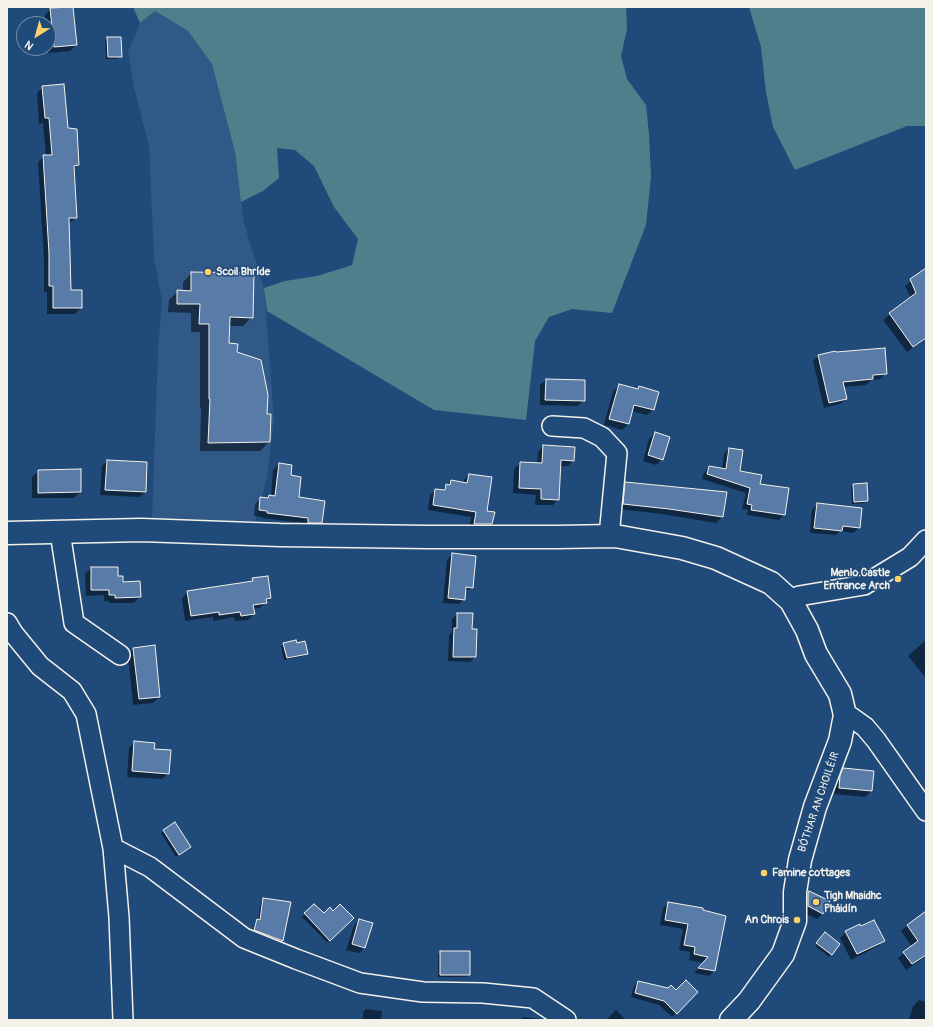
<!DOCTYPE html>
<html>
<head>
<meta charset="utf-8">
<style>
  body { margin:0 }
  #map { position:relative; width:933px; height:1027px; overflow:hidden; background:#1f4a7a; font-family:Pangolin,sans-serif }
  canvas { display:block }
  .frame { position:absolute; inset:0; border:8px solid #f4f1e8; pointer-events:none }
  .north { position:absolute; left:16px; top:16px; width:40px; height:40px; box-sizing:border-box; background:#1f4a7a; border:1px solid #748da6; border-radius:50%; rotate:217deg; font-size:11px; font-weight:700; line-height:16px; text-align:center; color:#f4f1e8 }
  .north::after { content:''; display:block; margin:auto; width:14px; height:18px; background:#ffd166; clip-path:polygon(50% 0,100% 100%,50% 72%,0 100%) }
</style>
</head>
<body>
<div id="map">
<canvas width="933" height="1027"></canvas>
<div class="frame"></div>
<div class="north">N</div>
</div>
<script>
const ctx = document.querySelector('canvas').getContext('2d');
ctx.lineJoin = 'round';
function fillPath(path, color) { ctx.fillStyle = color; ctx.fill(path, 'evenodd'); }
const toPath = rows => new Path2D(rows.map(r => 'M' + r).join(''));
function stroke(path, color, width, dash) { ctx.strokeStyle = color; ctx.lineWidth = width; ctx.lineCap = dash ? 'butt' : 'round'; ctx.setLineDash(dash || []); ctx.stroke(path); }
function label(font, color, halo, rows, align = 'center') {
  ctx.font = font + ' Pangolin,sans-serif'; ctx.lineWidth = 3; ctx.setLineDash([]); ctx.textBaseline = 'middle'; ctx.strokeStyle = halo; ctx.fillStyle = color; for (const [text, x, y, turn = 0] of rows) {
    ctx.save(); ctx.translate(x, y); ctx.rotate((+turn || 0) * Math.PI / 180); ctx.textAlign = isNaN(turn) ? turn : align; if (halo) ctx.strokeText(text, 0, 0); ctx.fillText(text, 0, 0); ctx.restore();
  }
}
fillPath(toPath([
  [155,11,188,31,212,64,235,152,244,223,264,288,274,418,267,478,255,521,152,520,158,351,162,301,154,257,149,146,134,88,128,52,140,23]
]), '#305988');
fillPath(toPath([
  [133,7,626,7,627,29,621,56,627,79,646,105,649,134,651,176,646,225,612,313,572,309,549,317,535,341,526,420,434,410,267,311,264,288,285,281,317,276,352,265,358,239,334,207,314,166,295,150,277,148,279,178,263,191,241,202,235,152,212,64,188,31,155,11,140,23],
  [749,7,926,7,926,126,907,126,795,170,773,127,766,92,761,47]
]), '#4e808b');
fillPath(toPath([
  [51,9,76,45,70,51,48,53,48,24,46,24,45,15],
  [107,38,121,56,118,59,106,59,105,41],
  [43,87,67,129,78,165,73,170,76,217,70,223,68,223,70,291,81,291,81,308,75,314,47,314,47,292,44,292,44,259,38,162,44,156,46,156,43,123,39,124,37,93],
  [926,269,926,339,907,352,883,320,911,298,905,286],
  [192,273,252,317,243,326,228,326,228,344,236,353,269,442,260,451,200,451,201,408,200,408,200,332,191,332,191,313,168,312,169,300,178,291,183,292,183,282],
  [819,355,886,373,880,379,871,380,866,385,843,387,846,399,840,404,824,408,813,361],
  [546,380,584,381,584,400,578,406,540,405,540,385],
  [619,386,636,390,639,387,653,410,647,415,631,411,628,424,622,430,604,425,613,391],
  [655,433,662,459,656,465,643,461,649,439],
  [544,446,574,460,568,466,560,466,558,499,553,505,535,505,536,495,513,493,514,469,520,463,537,464,538,452],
  [729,449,739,472,759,484,784,514,779,520,747,515,748,510,742,509,746,493,702,479,704,473,709,467,722,469,724,454],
  [107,461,145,492,140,497,100,495,102,466],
  [279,464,289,476,298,498,321,523,315,528,303,528,303,523,262,518,262,517,254,516,255,504,261,498,267,499,271,497,273,470],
  [38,471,80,471,80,492,74,498,32,498,32,477],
  [469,475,485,511,494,513,492,524,486,529,469,529,471,517,428,510,430,495,436,490,441,491,451,481,463,483,464,480],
  [626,483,722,517,716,523,662,514,618,509,620,489],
  [853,485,867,501,864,503,852,504,851,487],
  [817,505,859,528,853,533,840,531,836,535,810,533,812,510],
  [452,554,472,587,465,592,464,599,459,604,443,603,447,560],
  [91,568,117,577,122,583,140,597,134,603,109,603,109,601,104,601,104,595,86,596,85,574],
  [253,579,270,598,260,608,253,609,254,614,248,620,235,621,234,617,213,621,213,617,185,621,182,598,188,592,249,583],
  [457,614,471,630,475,657,470,662,448,661,449,635,452,632,452,619],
  [926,640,926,678,908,656],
  [284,644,296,644,307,654,304,656,284,660,281,646],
  [133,649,159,697,153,703,133,705,128,655],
  [134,742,168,774,162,779,127,777,129,748],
  [843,769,871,791,865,797,834,794,835,782,837,775],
  [175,823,187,849,176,857,161,833],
  [809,892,823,913,817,919,802,912,803,898],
  [264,899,290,903,282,941,279,943,252,933,255,923,258,920,261,902],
  [669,903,702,909,714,971,709,976,694,973,704,963,689,960,690,952,679,950,683,929,660,925,663,908],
  [314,905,324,915,333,912,352,918,327,942,302,917],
  [922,915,926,921,926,956,906,970,898,958,912,947,901,931,907,926],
  [359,920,364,948,359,953,346,950,354,926],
  [846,932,884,940,878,946,851,960,840,938],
  [822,936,831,954,829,957,815,946],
  [441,952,469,975,466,977,438,977,438,955],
  [638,982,676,992,697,992,672,1017,659,1005,631,997,634,986],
  [919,1000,926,1002,926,1020,909,1020,913,1006],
  [366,1009,382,1011,381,1020,386,1020,360,1020,363,1018,363,1012],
  [616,1010,626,1020,606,1020],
  [523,1017,539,1019,539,1020,520,1020]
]), '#0007');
const building = toPath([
  [73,7,77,45,54,47,50,8,73,7],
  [107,37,121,37,122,57,108,57,107,37],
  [64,84,68,128,77,129,79,165,74,166,77,218,69,218,71,290,82,290,82,308,53,308,53,286,49,286,49,253,43,155,52,155,49,118,45,118,42,86,64,84],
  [926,268,926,338,913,347,889,313,916,293,910,279,926,268],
  [191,272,254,273,253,318,230,317,229,343,238,344,237,352,261,360,268,395,267,414,271,414,270,442,208,443,210,399,209,399,209,324,199,324,200,304,177,304,177,290,191,291,191,272],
  [885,348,887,374,873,375,873,379,843,382,847,399,829,403,818,355,835,351,836,352,885,348],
  [546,379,585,380,585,401,545,400,546,379],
  [619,384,638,389,639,386,659,392,654,410,634,405,629,424,609,419,619,384],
  [655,432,670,437,663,460,648,455,655,432],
  [543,445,575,447,574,461,561,460,559,500,541,499,541,489,519,488,520,462,542,463,543,445],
  [729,448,743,450,740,471,762,475,760,484,789,488,785,515,751,510,752,505,747,504,750,488,707,474,709,466,726,469,729,448],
  [107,460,147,462,146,492,105,490,107,460],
  [279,463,292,465,291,475,301,477,299,497,325,501,322,523,308,523,308,518,267,513,267,511,259,510,260,497,268,498,269,495,275,496,279,463],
  [81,469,81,492,38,493,38,470,81,469],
  [469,474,492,477,487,511,495,512,492,524,474,524,476,512,433,505,435,489,445,490,446,484,450,485,451,480,467,483,469,474],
  [625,482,727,492,723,517,669,509,623,504,625,482],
  [867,483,868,501,854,502,853,484,867,483],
  [817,503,862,508,860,528,843,526,842,531,814,528,817,503],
  [452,553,476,556,473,588,466,587,465,600,448,598,452,553],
  [91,567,118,567,118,576,123,576,123,582,140,581,141,597,115,598,115,595,109,595,109,590,91,590,91,567],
  [268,576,271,598,266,599,267,603,253,605,255,614,241,616,240,612,219,615,219,612,191,616,187,591,253,581,252,578,268,576],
  [457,613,473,613,472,629,477,629,476,657,453,657,454,628,457,628,457,613],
  [296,640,297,643,305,641,308,654,287,658,283,643,296,640],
  [155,645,160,697,139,699,133,648,155,645],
  [134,741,155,743,154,749,171,750,169,774,132,771,134,741],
  [843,768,874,771,872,791,839,788,840,775,843,768],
  [175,822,191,847,179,855,163,830,175,822],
  [809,891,830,901,823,914,808,906,808,894,809,891],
  [263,898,291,902,283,941,254,930,257,919,260,920,263,898],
  [668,902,703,908,703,910,726,916,715,971,698,968,708,957,694,954,695,947,684,945,688,924,665,920,668,902],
  [314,904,324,913,330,907,333,911,340,904,354,918,330,941,304,913,314,904],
  [926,911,926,955,912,964,903,952,918,941,907,925,926,911],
  [359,919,373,923,365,948,352,944,359,919],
  [874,920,885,941,857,954,845,931,860,924,861,926,874,920],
  [825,932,840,944,832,955,816,943,825,932],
  [440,951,470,951,470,975,440,975,440,951],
  [686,980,698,992,677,1014,664,1001,635,993,638,981,668,988,671,985,676,990,686,980]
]);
fillPath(building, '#587ba7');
stroke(building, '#f4f1e8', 1);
const minor = toPath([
  [552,426,584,428,602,437,617,453,609,536],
  [60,532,74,623,120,655],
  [791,601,799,596,864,585,910,557,926,540],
  [7,623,13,633,40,666,72,691,86,714,113,848,119,917,123,1020],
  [845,715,851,717,865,727,876,740,926,811],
  [113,848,150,867,244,938,296,959,360,983,423,992,483,993,533,998,566,1020]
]);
const tertiary = toPath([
  [7,533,141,530,280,535,427,537,557,537,615,536,682,548,716,558,771,583,791,601,807,630,816,654,840,694,845,715,840,741,815,807,800,860,795,892,795,921,783,954,749,1001,731,1020]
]);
stroke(minor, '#f4f1e8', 22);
stroke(tertiary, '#f4f1e8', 25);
stroke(minor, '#1f4a7a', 19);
stroke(tertiary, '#1f4a7a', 22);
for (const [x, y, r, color] of [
  [208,272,4,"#ffd166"],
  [898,579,4,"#ffd166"],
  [764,873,4,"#ffd166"],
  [816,902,4,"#ffd166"],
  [797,920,4,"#ffd166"]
]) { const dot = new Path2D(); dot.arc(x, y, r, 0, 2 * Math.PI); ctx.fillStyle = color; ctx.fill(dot); stroke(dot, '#1f4a7a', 1.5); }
label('bold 11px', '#f4f1e8', '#1f4a7a', [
  ["Scoil Bhríde",216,272],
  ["Menlo Castle",890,573,"right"],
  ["Entrance Arch",890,586,"right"],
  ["Famine cottages",772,873],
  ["Tigh Mhaidhc",824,896],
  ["Pháidín",824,909],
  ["An Chrois",789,920,"right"]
], 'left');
label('11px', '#f4f1e8', '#1f4a7a', [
  ["BÓTHAR AN CHOILÉIR",819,802,-71]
]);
</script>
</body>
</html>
